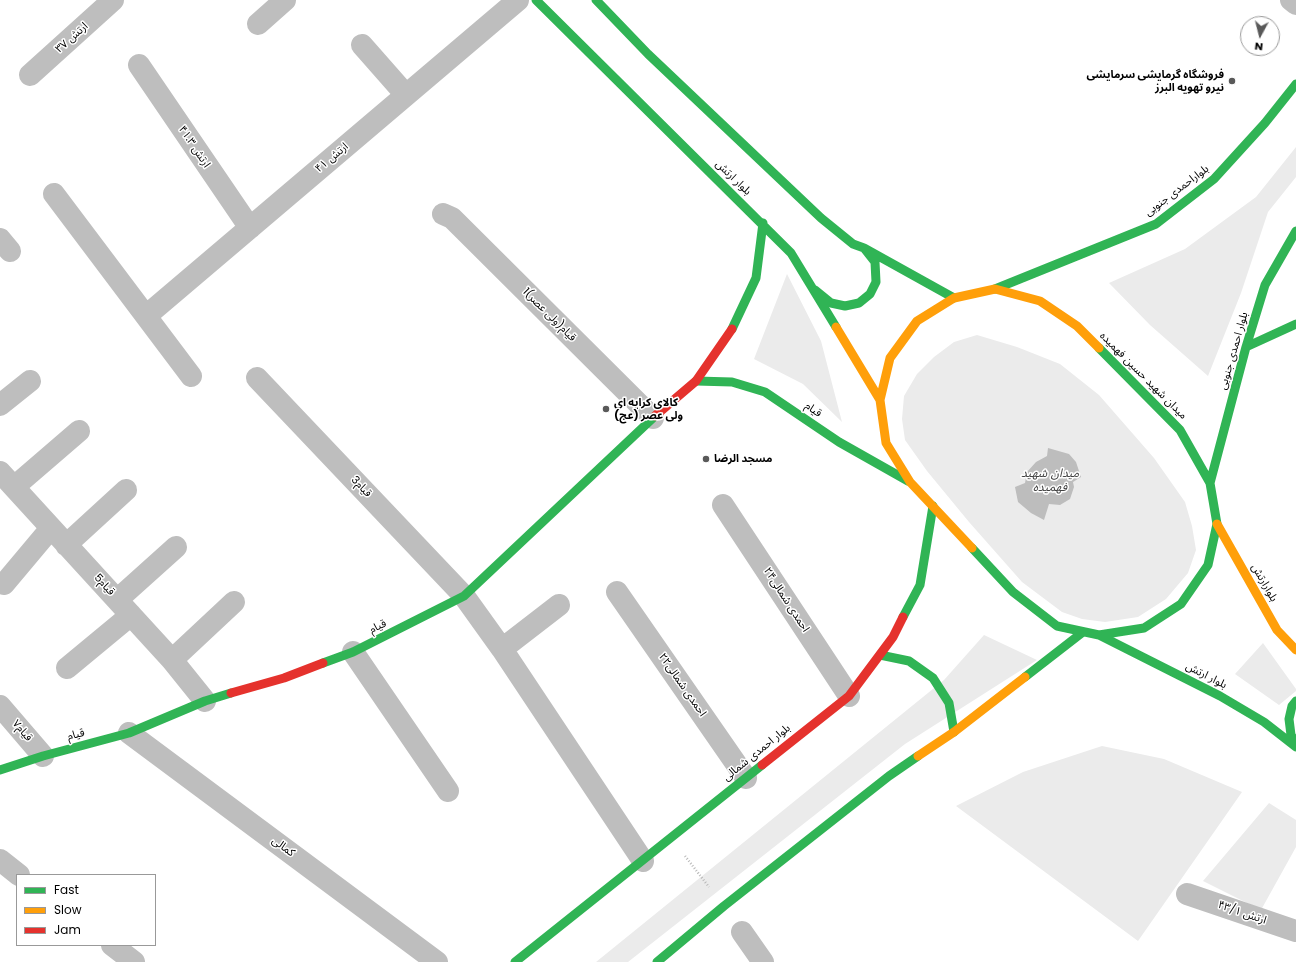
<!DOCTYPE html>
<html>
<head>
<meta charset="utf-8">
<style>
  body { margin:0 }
  #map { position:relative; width:1296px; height:962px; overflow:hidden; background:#fff; font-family:Poppins,sans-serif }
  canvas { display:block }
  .legend { position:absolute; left:16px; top:874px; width:140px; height:72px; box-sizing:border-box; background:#fff; border:1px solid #999; margin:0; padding:5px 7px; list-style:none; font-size:12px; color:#000 }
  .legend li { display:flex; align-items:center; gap:8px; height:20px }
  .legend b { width:20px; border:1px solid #999 }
  .north { position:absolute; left:1240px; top:16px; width:40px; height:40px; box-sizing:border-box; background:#fff; border:1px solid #999; border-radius:50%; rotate:187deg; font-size:11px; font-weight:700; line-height:16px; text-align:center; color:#000 }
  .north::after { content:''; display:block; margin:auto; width:14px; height:18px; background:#595959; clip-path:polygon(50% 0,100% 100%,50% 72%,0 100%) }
</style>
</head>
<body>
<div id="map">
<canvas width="1296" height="962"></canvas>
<ul class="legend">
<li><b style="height:5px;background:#30b455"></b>Fast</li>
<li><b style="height:5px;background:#ff9f0a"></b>Slow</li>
<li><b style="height:5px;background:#e5322d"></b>Jam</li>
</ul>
<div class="north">N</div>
</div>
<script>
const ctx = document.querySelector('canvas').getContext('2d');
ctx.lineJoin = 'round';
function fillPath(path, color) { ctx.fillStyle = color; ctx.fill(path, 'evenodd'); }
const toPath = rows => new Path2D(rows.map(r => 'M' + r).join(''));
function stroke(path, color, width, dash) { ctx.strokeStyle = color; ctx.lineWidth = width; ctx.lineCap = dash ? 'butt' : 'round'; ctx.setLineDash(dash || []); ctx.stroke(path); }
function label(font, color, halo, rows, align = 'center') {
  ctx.font = font + ' Poppins,"Noto Sans Arabic",sans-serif'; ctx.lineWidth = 3; ctx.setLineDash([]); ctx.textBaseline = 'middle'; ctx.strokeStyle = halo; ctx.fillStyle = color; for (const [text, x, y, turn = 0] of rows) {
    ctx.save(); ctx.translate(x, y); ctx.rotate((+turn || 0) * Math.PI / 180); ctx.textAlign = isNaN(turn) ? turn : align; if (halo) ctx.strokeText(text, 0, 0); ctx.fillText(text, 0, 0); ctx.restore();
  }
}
fillPath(toPath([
  [1296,147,1296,177,1268,212,1241,293,1208,376,1150,325,1109,283,1185,249,1256,197],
  [787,274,821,341,842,422,803,384,754,359],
  [977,335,1017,347,1060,364,1099,395,1154,458,1185,502,1192,526,1196,550,1188,573,1166,599,1138,617,1105,622,1082,619,1062,612,1022,582,969,522,927,471,905,440,902,419,904,396,917,374,934,357,954,342],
  [984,635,1037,660,905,744,628,962,596,962,944,680],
  [1263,643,1296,689,1296,691,1279,705,1235,674],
  [1102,746,1164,759,1242,792,1138,941,956,806,1023,772],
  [1269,803,1296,820,1296,847,1261,910,1203,881]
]), '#ebebeb');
fillPath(toPath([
  [1048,448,1069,454,1076,462,1081,477,1073,482,1074,487,1070,499,1060,505,1049,504,1044,520,1031,513,1018,502,1015,487,1025,483,1027,472,1036,462,1047,456]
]), '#bdbdbd');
stroke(toPath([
  [685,856,709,887]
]), '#b9b9b9', 2.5, [1, 2]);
stroke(toPath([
  [1291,0,1296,4],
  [258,24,285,0],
  [362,45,406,95],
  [139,65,250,228],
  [30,75,113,0],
  [54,194,191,376],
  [443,214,452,218,653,418],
  [0,239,10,251],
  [146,316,518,0],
  [257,378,464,596,502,649,643,861],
  [0,405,30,381],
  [0,472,172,660,205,701],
  [14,487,79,431],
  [723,505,849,696],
  [66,545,126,490],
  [4,584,51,528],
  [617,592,746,778],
  [117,600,176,547],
  [502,649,559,605],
  [353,652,448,791],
  [172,660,234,602],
  [67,668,131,615],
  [0,706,43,756],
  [129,733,437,962],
  [0,860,19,875],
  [1187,894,1296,931],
  [742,932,763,962],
  [112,945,134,962]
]), '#bebebe', 22);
stroke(toPath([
  [536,0,791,253,836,327],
  [596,0,648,54,821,218,853,244,864,248,954,298],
  [995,289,1156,224,1214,179,1265,123,1296,84],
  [815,290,831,303,845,306,859,303,870,294,876,282,875,262,864,248],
  [732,329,756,278,763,223],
  [1246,347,1296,324],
  [696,381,732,382,765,392,839,442,908,481],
  [1210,483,1246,347,1265,285,1296,231],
  [972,548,1013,592,1057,626,1099,635,1144,628,1181,604,1208,565,1217,524,1210,483,1180,430,1099,348],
  [903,617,920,585,933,506],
  [1099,635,1220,696,1264,722,1296,747],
  [880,655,909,661,933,678,949,703,954,732],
  [323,663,353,652,464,596,655,416],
  [1025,677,1083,632],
  [1296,701,1292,706,1289,719,1291,735,1296,743],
  [0,770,43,756,129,733,205,701,231,693],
  [515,962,762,765],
  [657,962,724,906,889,776,918,756]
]), '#30b455', 9);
stroke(toPath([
  [836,327,880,400,886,443,910,482,972,548],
  [880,400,890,358,917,321,954,298,995,289,1040,301,1077,326,1099,348],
  [1217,524,1277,630,1296,650],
  [918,756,954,732,1025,677]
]), '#ff9f0a', 9);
stroke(toPath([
  [655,416,696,381,732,329],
  [231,693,284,678,323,663],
  [762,765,849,696,893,637,903,617]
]), '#e5322d', 9);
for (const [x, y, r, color] of [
  [1232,81,4,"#595959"],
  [606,409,4,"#595959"],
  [706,459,4,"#595959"]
]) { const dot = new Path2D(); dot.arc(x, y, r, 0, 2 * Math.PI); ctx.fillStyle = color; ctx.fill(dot); stroke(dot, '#fff', 1.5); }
label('11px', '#000', '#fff', [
  ["ارتش ۳۷",72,38,-42],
  ["ارتش ۴۱.۳",194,147,56],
  ["ارتش ۴۱",332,158,-40],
  ["بلوار ارتش",733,178,44],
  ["بلواراحمدی جنوبی",1177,191,-37],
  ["قیام(ولی عصر)1",549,315,45],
  ["بلوار احمدی جنوبی",1234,351,-74],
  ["میدان شهید حسین فهمیده",1143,376,45],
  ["قیام",813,410,34],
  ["قیام3",361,487,46],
  ["بلوارارتش",1264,583,60],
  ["قیام5",104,585,47],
  ["احمدی شمالی۲۴",786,600,57],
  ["قیام",378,627,-27],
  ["بلوار ارتش",1206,676,27],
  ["احمدی شمالی۲۲",682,685,55],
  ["قیام۷",22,731,49],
  ["قیام",76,735,-15],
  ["بلوار احمدی شمالی",757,753,-39],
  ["کمالی",283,847,37],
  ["ارتش ۴۳/۱",1242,913,19]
]);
label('bold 11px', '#000', '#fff', [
  ["فروشگاه گرمایشی سرمایشی",1224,75,"right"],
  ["نیرو تهویه البرز",1224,88,"right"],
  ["کالای کرایه ای",614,403],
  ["ولی عصر (عج)",614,416],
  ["مسجد الرضا",714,459]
], 'left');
label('italic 12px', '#424242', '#fff', [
  ["میدان شهید",1050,474],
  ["فهمیده",1050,488]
]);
</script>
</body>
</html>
